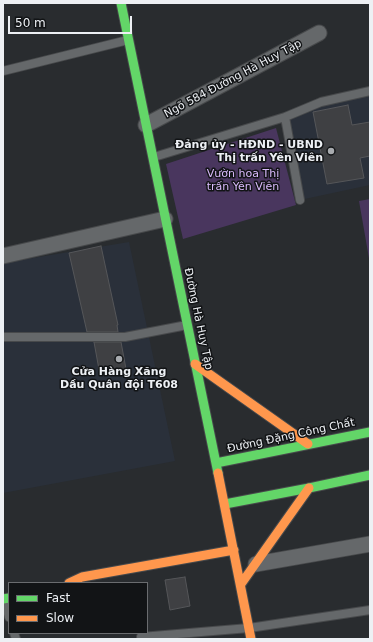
<!DOCTYPE html>
<html>
<head>
<meta charset="utf-8">
<style>
  body { margin:0 }
  #map { position:relative; width:373px; height:642px; overflow:hidden; background:#292c2f; font-family:"DejaVu Sans",sans-serif }
  canvas { display:block }
  .frame { position:absolute; inset:0; border:4px solid #edf0f4; pointer-events:none }
  .legend { position:absolute; left:8px; top:582px; width:140px; height:52px; box-sizing:border-box; background:#121416; border:1px solid #6a6c6f; margin:0; padding:5px 7px; list-style:none; font-size:12px; color:#edf0f4 }
  .legend li { display:flex; align-items:center; gap:8px; height:20px }
  .legend b { width:20px; border:1px solid #6a6c6f }
  .scale { position:absolute; left:8px; top:16px; width:124px; height:18px; box-sizing:border-box; border:2px solid #edf0f4; border-top:0; padding-left:5px; font-size:12px; line-height:14px; white-space:nowrap; color:#edf0f4; -webkit-text-stroke:3px #121416; paint-order:stroke }
</style>
</head>
<body>
<div id="map">
<canvas width="373" height="642"></canvas>
<div class="frame"></div>
<ul class="legend">
<li><b style="height:5px;background:#63d668"></b>Fast</li>
<li><b style="height:5px;background:#ff974d"></b>Slow</li>
</ul>
<div class="scale">50 m</div>
</div>
<script>
const ctx = document.querySelector('canvas').getContext('2d');
ctx.lineJoin = 'round';
function fillPath(path, color) { ctx.fillStyle = color; ctx.fill(path, 'evenodd'); }
const toPath = rows => new Path2D(rows.map(r => 'M' + r).join(''));
function stroke(path, color, width, dash) { ctx.strokeStyle = color; ctx.lineWidth = width; ctx.lineCap = dash ? 'butt' : 'round'; ctx.setLineDash(dash || []); ctx.stroke(path); }
function label(font, color, halo, rows, align = 'center') {
  ctx.font = font + ' "DejaVu Sans",sans-serif'; ctx.lineWidth = 3; ctx.setLineDash([]); ctx.textBaseline = 'middle'; ctx.strokeStyle = halo; ctx.fillStyle = color; for (const [text, x, y, turn = 0] of rows) {
    ctx.save(); ctx.translate(x, y); ctx.rotate((+turn || 0) * Math.PI / 180); ctx.textAlign = isNaN(turn) ? turn : align; if (halo) ctx.strokeText(text, 0, 0); ctx.fillText(text, 0, 0); ctx.restore();
  }
}
fillPath(toPath([
  [370,91,370,185,300,200,285,117],
  [129,242,175,461,3,493,3,263]
]), '#2a303a');
fillPath(toPath([
  [276,128,296,205,183,239,166,164],
  [370,199,370,264,359,201]
]), '#49365e');
const building = toPath([
  [348,105,352,125,370,122,370,156,360,158,364,178,327,184,313,112,348,105],
  [101,246,118,325,117,325,118,332,87,332,69,253,101,246],
  [94,342,121,342,126,369,100,375,94,342],
  [185,577,190,606,170,610,165,580,185,577]
]);
fillPath(building, '#3f4043');
stroke(building, '#555659', 1);
const lane = toPath([
  [3,71,128,40],
  [285,117,300,200],
  [154,157,285,117,321,102,370,91],
  [3,337,125,337,187,325],
  [4,600,9,617],
  [14,633,16,639],
  [141,637,249,628,370,610]
]);
const street = toPath([
  [146,125,319,33],
  [3,256,165,219],
  [256,564,370,544]
]);
const fast = toPath([
  [121,3,218,473],
  [216,463,370,432],
  [225,504,309,488,370,475],
  [3,599,9,598]
]);
const slow = toPath([
  [195,364,308,444],
  [218,473,251,639],
  [69,583,82,577,234,550],
  [241,584,309,488]
]);
stroke(lane, '#47494b', 10);
stroke(street, '#47494b', 17);
stroke(fast, '#47494b', 11);
stroke(slow, '#47494b', 11);
stroke(lane, '#65686a', 8);
stroke(street, '#65686a', 15);
stroke(fast, '#63d668', 9);
stroke(slow, '#ff974d', 9);
for (const [x, y, r, color] of [
  [331,151,4,"#a8abaf"],
  [119,359,4,"#a8abaf"]
]) { const dot = new Path2D(); dot.arc(x, y, r, 0, 2 * Math.PI); ctx.fillStyle = color; ctx.fill(dot); stroke(dot, '#121416', 1.5); }
label('11px', '#edf0f4', '#121416', [
  ["Ngõ 584 Đường Hà Huy Tập",233,79,-28],
  ["Đường Hà Huy Tập",198,319,78],
  ["Đường Đặng Công Chất",291,436,-12]
]);
label('bold 11px', '#edf0f4', '#121416', [
  ["Đảng ủy - HĐND - UBND",323,145],
  ["Thị trấn Yên Viên",323,158],
  ["Cửa Hàng Xăng",119,372,"center"],
  ["Dầu Quân đội T608",119,385,"center"]
], 'right');
label('11px', '#dabbfc', '#121416', [
  ["Vườn hoa Thị",243,174],
  ["trấn Yên Viên",243,187]
]);
</script>
</body>
</html>
